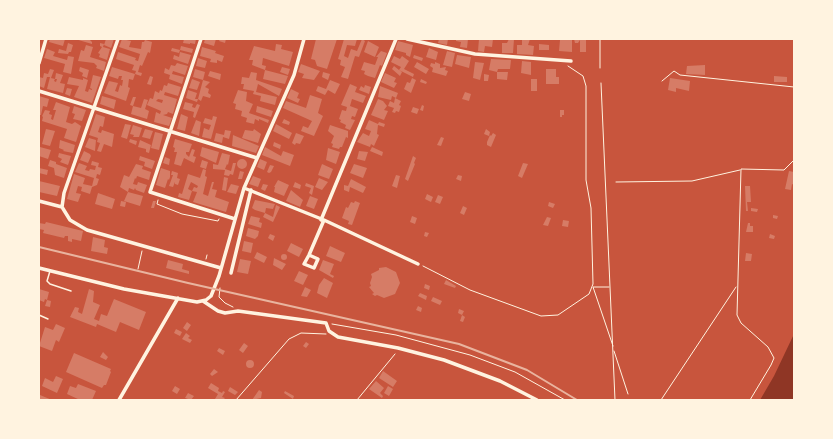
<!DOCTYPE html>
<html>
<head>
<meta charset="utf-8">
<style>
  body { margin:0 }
  #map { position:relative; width:833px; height:439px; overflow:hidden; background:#c8553d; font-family:Rubik,sans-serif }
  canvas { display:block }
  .frame { position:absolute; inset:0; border:40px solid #fff3e0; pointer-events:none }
</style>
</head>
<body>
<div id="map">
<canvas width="833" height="439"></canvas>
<div class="frame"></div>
</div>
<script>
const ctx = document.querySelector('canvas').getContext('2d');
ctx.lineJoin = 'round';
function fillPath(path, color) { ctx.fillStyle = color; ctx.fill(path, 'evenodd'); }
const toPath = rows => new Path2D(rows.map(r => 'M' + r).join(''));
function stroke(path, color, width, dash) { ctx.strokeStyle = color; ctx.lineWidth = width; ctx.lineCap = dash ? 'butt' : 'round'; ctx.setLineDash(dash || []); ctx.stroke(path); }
fillPath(toPath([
  [794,334,794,400,760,400,774,376]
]), '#8f3625');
fillPath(toPath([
  [50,39,65,39,63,46,49,42],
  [75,39,89,39,92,42,92,44],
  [106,39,114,39,111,48,104,45],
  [122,39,131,41,129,47,141,49,142,42,144,42,145,40,152,42,150,53,148,52,142,66,140,65,138,72,142,73,141,76,135,74,136,71,132,70,134,65,116,59,118,52,136,58,135,60,138,61,140,54,119,47],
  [184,39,196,39,195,44,190,43,190,44,183,43],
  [205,39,216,39,214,46,204,43],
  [220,39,226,39,225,43,219,41],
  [316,39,337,39,327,69,317,66,315,60,311,59],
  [344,39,357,39,355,46,347,45,344,56,348,58,351,49,357,51,362,39,365,41,359,57,355,56,348,79,341,77,345,67,340,65,341,60,338,59],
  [439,39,448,39,447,45,438,43],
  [456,39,468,39,467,48,460,47,461,42,456,41],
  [479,39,493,39,492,47,485,46,484,52,478,51],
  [509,39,514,39,513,53,502,53,502,43,507,43],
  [522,39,530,39,528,45,534,46,533,55,517,54,517,45,522,45],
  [574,39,586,39,586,52,580,52,580,40,578,43,575,43],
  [560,40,572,40,572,52,559,51],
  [368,41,379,47,375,57,364,52],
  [398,41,413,45,410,57,406,55,406,53,395,50],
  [68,43,73,45,71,52,69,52,68,54,58,53,59,49,66,51],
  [100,43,104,44,103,47,110,49,107,60,99,57,100,54,98,53,102,47,100,46],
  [276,44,282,45,281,49,293,52,289,66,263,58,262,65,266,66,265,70,252,65,253,60,249,60,254,46,275,51],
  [539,44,549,45,549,50,539,50],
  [86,45,93,47,90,57,106,62,104,71,96,68,97,66,94,63,78,61,81,50,84,51],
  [181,46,193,49,192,53,180,50],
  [202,47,216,51,215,53,224,56,222,62,217,60,217,63,210,62,211,59,200,56],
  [172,48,180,50,179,53,171,51],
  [429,48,438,52,436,60,426,57],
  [47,49,55,52,53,56,67,60,68,56,74,57,71,74,63,72,65,64,44,58],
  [381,51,387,53,382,66,380,65,375,78,368,76,364,74,365,71,361,70,364,62,375,65,378,57,376,57],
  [447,51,455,53,452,67,443,65],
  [180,52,191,55,188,64,173,59,174,55,179,57],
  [414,55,423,58,422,61,413,58],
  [457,55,471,57,469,68,455,64],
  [394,56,400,59,402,56,409,61,404,69,414,74,413,77,399,70,402,72,400,76,392,69,394,66,399,70,401,67,391,62],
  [198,58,207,61,205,68,196,66],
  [491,59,511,60,510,69,498,69,497,72,508,72,507,80,497,79,497,72,489,70],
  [522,61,531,62,531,75,521,73],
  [417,62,429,69,426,74,414,67],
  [435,62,440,64,440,68,446,67,445,70,448,71,446,76,432,72,433,68,430,66,431,63,435,64],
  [475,62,484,63,480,80,473,78],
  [177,63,188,66,185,75,173,71,172,74,184,77,182,84,169,79,170,75,164,73,165,68,169,70,171,65,175,66],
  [301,64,320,71,314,80,302,78,304,74,298,72],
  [705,65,705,75,686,74,687,66],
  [80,67,89,70,87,78,82,76,83,73,79,71],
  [112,67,135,74,133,80,129,79,128,87,130,88,126,101,104,93,109,81,118,83,115,91,118,92,120,85,122,86,123,80,121,80,122,76,119,76,118,79,109,76],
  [282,67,290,69,288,75,280,72],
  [50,69,54,70,51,78,55,79,54,81,56,82,57,79,55,79,56,73,63,75,60,83,65,84,63,93,47,89,50,77,47,77,44,88,39,86,39,77,43,78,44,73,48,74],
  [195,69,205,72,203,80,193,77],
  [546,69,556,69,556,77,559,77,559,84,546,84],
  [265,70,288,76,285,84,263,79],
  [210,71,221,74,220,80,208,76],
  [251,72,257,73,256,80,282,89,279,96,258,84,256,92,277,97,275,105,260,101,261,96,253,94,254,91,243,89,244,84,241,84,242,77,249,78],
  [323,72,330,74,328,80,322,77],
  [385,73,396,78,394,82,397,83,394,88,381,82],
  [484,74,489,75,488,81,484,81],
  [93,75,101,77,92,103,74,97,79,86,67,84,69,77,83,80,83,78,88,80,85,91,88,92,89,89,92,90,92,89,90,88],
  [150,76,153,77,151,85,147,84],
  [774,76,787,77,787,82,774,82],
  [412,78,416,80,411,93,404,89,407,82,410,83],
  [670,78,690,81,689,91,676,88,676,92,668,90],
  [192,79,200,82,197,90,189,88],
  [421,79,427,82,426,84,420,82],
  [531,79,537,79,537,91,531,91],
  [203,80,210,82,205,87,209,89,208,93,211,95,210,98,203,96,201,101,198,99],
  [330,80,340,84,335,94,328,90,325,95,316,91,318,86,326,89],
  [168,83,181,87,178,96,165,92,164,95,177,99,173,114,168,112,167,114,163,115,172,118,169,126,154,122,156,112,160,114,161,111,147,105,150,98,153,99,155,91,159,93,160,90,162,91,164,85,167,86],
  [158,99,163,100,162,103,156,101],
  [350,84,357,87,355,92,366,96,363,103,352,99,350,106,358,109,355,117,352,116,351,119,355,120,350,130,345,128,346,125,340,122,341,120,339,119,342,110,346,111,347,107,341,105],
  [365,85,371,87,369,94,359,90,361,86,364,88],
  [380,86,398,93,396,98,392,96,391,100,378,97],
  [67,88,72,89,70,96,65,94],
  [291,89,299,93,297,98,300,99,298,103,287,98],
  [188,90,197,93,195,99,198,99,197,102,186,98],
  [238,90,247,92,246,101,253,104,249,113,269,120,268,123,259,119,259,121,255,119,254,124,246,122,247,118,241,116,242,111,235,109,236,104,233,103],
  [465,92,471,94,469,101,462,99],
  [310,95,322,99,318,113,323,116,314,136,301,131,303,126,308,128,312,121,283,108,286,101,306,108],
  [39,96,49,99,47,107,43,106,41,115,39,115],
  [102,96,116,100,114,109,100,104],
  [133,97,136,97,133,106,141,108,144,99,148,100,145,109,149,111,147,119,131,114,133,106,130,105],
  [395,98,401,101,399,105,401,106,399,112,396,111,395,113,392,112,394,108,388,106,390,101,394,103],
  [378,99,383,101,387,106,384,110,388,111,384,120,371,115],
  [56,102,70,107,66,122,72,124,75,122,81,126,76,142,64,138,67,129,42,121,43,117,42,116,45,110,50,111,49,114,52,115,51,119,53,120,56,110,53,110],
  [185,102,193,104,192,107,195,108,197,104,200,105,195,118,193,117,194,112,183,109],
  [422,105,424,106,423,111,420,110],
  [74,106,86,110,82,121,73,119,75,114,72,113],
  [257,106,273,111,271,117,256,112],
  [413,107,419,109,417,114,411,112],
  [560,110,564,110,564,115,562,115,562,117,560,117],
  [96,114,105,117,103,127,100,126,98,132,101,133,102,130,114,134,112,147,104,144,101,152,97,151,100,143,97,142,98,138,89,135],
  [181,114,188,117,185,131,177,129],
  [213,116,217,117,211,139,202,137,204,128,209,130,211,125,203,123,205,118,212,120],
  [284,119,290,122,289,125,282,123],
  [196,120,201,122,199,136,191,133],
  [369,120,378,124,379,122,385,124,384,127,378,125,377,134,379,135,374,146,371,144,370,147,357,142,363,133,369,136,371,131,365,129],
  [125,124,131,125,127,139,121,137],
  [276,124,292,133,289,139,273,131],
  [133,125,142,128,139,137,133,137,134,135,130,134],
  [330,125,348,131,348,138,346,137,342,147,340,147,339,149,332,147,333,144,331,143,334,136,328,131],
  [46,129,55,131,50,146,42,144],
  [145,129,153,131,150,139,142,137],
  [254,129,261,134,258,143,242,138,245,130,253,131],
  [486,129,490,132,489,136,484,134],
  [225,130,231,131,229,139,223,137,222,143,214,141,216,133,224,135],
  [155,132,163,134,159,150,151,148],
  [296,133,304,136,300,144,296,143,295,145,292,143],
  [493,133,496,135,491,147,487,145,487,142,490,135,491,136],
  [233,135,259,146,256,153,232,146],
  [441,137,444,138,441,146,437,145],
  [89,138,96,140,95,151,85,147],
  [130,139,137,141,136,145,129,142],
  [175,139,192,144,189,152,186,152,186,154,189,157,192,149,195,150,193,156,196,157,194,163,184,158,181,166,174,164,177,152,174,152,175,148,173,147],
  [60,140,75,145,73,153,63,151,64,150,59,148],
  [140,140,151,145,149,153,146,152,146,149,138,147],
  [274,142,281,145,280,149,273,146],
  [40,147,51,150,48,159,39,156],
  [202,147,219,152,216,163,200,156],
  [265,147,281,156,283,151,294,155,290,166,262,155],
  [372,147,383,152,382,156,370,151],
  [328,148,340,152,336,164,326,160],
  [84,151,90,154,91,156,88,163,80,160],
  [359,151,368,152,365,161,357,159],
  [59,153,71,156,68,165,60,162,62,159,58,157],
  [222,153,230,155,228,165,227,164,225,169,231,171,233,163,236,163,233,175,230,174,229,176,224,175,225,170,213,169,213,164,218,165],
  [140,156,155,161,152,169,144,166,145,162,139,160],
  [413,156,416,158,414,163,415,164,408,181,405,179],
  [165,157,170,159,169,165,163,163],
  [260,159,267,162,264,170,257,167],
  '237 164a5 5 0 1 1 10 0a5 5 0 1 1-10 0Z',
  [50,160,56,162,56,164,67,168,64,178,55,175,54,168,48,166],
  [202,160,208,162,206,169,200,167],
  [92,161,99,163,98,167,102,168,100,175,97,174,96,178,99,179,97,185,92,187,90,194,81,191,82,187,78,186,76,193,81,194,78,202,67,199,74,174,85,178,83,184,92,186,94,178,75,172,79,163,87,166,85,170,89,171,90,169,95,170,96,166,91,165],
  [523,163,528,164,522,178,518,176],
  [136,164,143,166,142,169,151,172,149,180,137,176,136,179,135,178,133,184,137,185,138,182,147,185,144,193,136,190,135,188,134,190,129,188,128,192,120,187,124,175,129,177],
  [322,164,333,169,329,179,318,175],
  [354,164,367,168,363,178,350,173],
  [270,165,274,166,271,172,269,173,267,172],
  [39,168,48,170,47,175,39,173],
  [161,168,170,171,170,177,169,180,168,179,165,188,156,185],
  [203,169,206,170,205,176,207,177,203,194,208,196,212,182,214,182,212,189,217,190,215,197,229,202,226,212,193,202,197,192,192,191,189,200,178,197,179,193,182,194,188,174,200,178],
  [191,182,198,186,197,188,194,187,192,191,188,189],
  [172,171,178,173,177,178,180,179,178,185,175,184,175,182,173,187,169,186,173,175,171,175],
  [240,171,244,172,242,179,238,179],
  [789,171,794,172,794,185,792,184,791,190,785,189],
  [396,175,400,176,397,188,392,186],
  [458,175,462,176,461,181,456,179],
  [253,176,261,179,258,187,249,184],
  [224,177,228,178,226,191,222,190],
  [319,178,328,182,322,190,315,187],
  [351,179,366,187,363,193,350,187,349,192,344,190,344,185,348,186],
  [278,180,289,185,284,196,274,192,275,187,274,187],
  [39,181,60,186,57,196,39,192],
  [295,182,301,185,300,189,293,187],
  [306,183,314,186,312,195,309,193,311,188,305,186],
  [231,184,239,186,236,194,227,192],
  [263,184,268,185,265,191,261,189],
  [745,186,750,186,751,202,747,202,748,211,746,211],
  [291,190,303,200,300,207,286,201],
  [128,192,143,196,140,206,124,201],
  [98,193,115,199,112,209,95,204],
  [427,194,433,197,431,202,425,199],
  [438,195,443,197,440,204,435,202],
  [310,196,318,199,314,209,306,206],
  [255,200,275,204,273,209,266,208,265,213,255,210,252,208],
  [121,201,126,202,125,207,120,206],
  [153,201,156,201,154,208,151,208],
  [355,201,360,203,352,225,348,224,349,221,342,218,346,207,348,208,351,202,354,203],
  [549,202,555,204,553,208,548,206],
  [276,205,280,207,273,222,263,217,265,213,273,217],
  [463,206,467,208,464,215,460,213],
  [751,208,758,209,757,212,751,211],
  [773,215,778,216,777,219,773,218],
  [251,216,260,218,259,222,262,223,261,228,248,224],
  [412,216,417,218,415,224,410,222],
  [547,217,551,218,548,226,543,225],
  [563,220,569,221,568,227,562,226],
  [46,222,83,231,81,241,72,239,72,242,68,241,68,236,65,236,64,238,43,233,44,230,39,229,39,223,45,224],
  [748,223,750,223,750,226,753,226,753,232,746,232],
  [248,228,259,231,258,236,255,239,246,236],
  [425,232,429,233,427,237,424,236],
  [270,234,275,236,273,241,268,238],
  [770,234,775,236,774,239,769,238],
  [93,237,105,240,104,247,108,248,107,254,91,251],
  [244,241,253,243,251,253,242,251],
  [291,243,303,249,299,257,287,251],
  [330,246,345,253,341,262,326,256],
  [257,252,267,257,264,263,254,258],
  [746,253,752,254,751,261,745,261],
  '281 257a3 3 0 1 1 6 0a3 3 0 1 1-6 0Z',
  [274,258,286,264,282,270,273,265],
  [240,259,251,261,248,274,237,272],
  [168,260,183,264,182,269,189,271,189,274,166,268],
  [323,260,334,264,330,274,334,276,333,278,319,270],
  [386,267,396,272,400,283,395,294,384,298,377,295,375,296,372,294,374,293,369,287,371,286,370,283,372,277,371,274,379,270,379,268],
  [299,271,308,275,303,285,294,281],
  [324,278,333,283,327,298,317,293,319,285],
  [446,280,456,286,455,288,444,284],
  [425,284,430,286,429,290,424,288],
  [305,287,311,290,307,297,301,296],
  [39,289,49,292,47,300,45,299,44,302,39,300],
  [89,289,94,291,93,302,100,305,94,319,99,321,101,314,107,316,114,299,146,312,139,330,120,322,116,332,97,324,96,327,70,317,75,307,79,308,78,312,82,314],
  [420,293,427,296,426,300,418,296],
  [433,297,442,301,440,305,431,301],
  [47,300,51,301,50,307,45,306],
  [418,306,422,308,421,312,416,310],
  [459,309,464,311,462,315,458,313],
  [462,315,465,317,463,322,460,321],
  [187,322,191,325,187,331,183,328],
  [56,324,65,328,59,342,56,340,52,351,39,346,45,327,53,330],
  [176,329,182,332,180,336,174,333],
  [186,333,190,336,188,338,192,340,190,343,182,339],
  [306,342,309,344,306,348,303,346],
  [244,343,248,346,243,353,239,350],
  [219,348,225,351,223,355,217,351],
  [103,352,108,357,106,360,100,357],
  [74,353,111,369,110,371,111,372,106,385,104,385,102,388,66,372],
  '246 364a4 4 0 1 1 8 0a4 4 0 1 1-8 0Z',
  [214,369,218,372,212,376,210,374],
  [383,371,397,381,393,387,379,378],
  [56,376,63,379,57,393,42,386,45,378,53,382],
  [376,381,384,388,380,393,383,396,382,398,369,389],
  [211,383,219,388,218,391,222,393,223,391,225,392,222,397,225,398,223,400,215,399,218,394,208,388],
  [78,384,96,391,92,400,80,400,67,394,70,386,76,388],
  [175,386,180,389,177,394,172,391],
  [388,386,393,389,389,396,384,393],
  [230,387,238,392,235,395,228,391],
  [259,390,262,392,261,398,252,400],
  [285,391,294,396,293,399,284,393],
  [188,393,194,396,191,400,185,398],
  [40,395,52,400,39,400]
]), '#d67c66');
stroke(toPath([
  [600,39,600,68],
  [662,81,674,71,680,75,794,87],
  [601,83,615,400],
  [616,182,692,181,740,170],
  [158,200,157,204,182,214,218,221,219,219],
  [206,259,207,255],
  [423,266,470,290,541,316,558,315,589,294,593,284,591,208,586,180,586,86,583,76,568,66],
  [138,269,142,251],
  [609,287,593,287,613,346],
  [220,288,219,297,225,303,233,307],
  [332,324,396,335,470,355,515,372,565,400],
  [614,351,628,394],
  [236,400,289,339,301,333,326,334],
  [357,400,395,354],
  [661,400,736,287],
  [750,400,771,365,774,358,768,347,741,323,737,315,741,169,784,170,794,160]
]), '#fff3e0', 1);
stroke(toPath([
  [50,271,47,281,50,284,71,291],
  [39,315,48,319]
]), '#fff3e0', 1.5);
stroke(toPath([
  [201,39,150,192,235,219],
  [407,39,475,54,571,61],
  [39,63,46,39],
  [39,91,257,158],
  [244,188,324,220,418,264],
  [39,201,62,207,70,220,87,230,221,268],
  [62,207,64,193,118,39],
  [321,220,396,39],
  [309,255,318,259,314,268,304,264,309,255,324,220],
  [39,268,124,289,197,302,206,300,211,296,219,276,244,188,294,75,304,39],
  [231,273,251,190],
  [203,301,218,311,225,313,238,311,326,323,329,331,338,337,398,348,444,360,500,381,537,400],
  [119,400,178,298]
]), '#fff3e0', 3.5);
stroke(toPath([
  [39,247,188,283,459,344,527,370,577,400]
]), '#e9b49f', 2);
</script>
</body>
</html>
